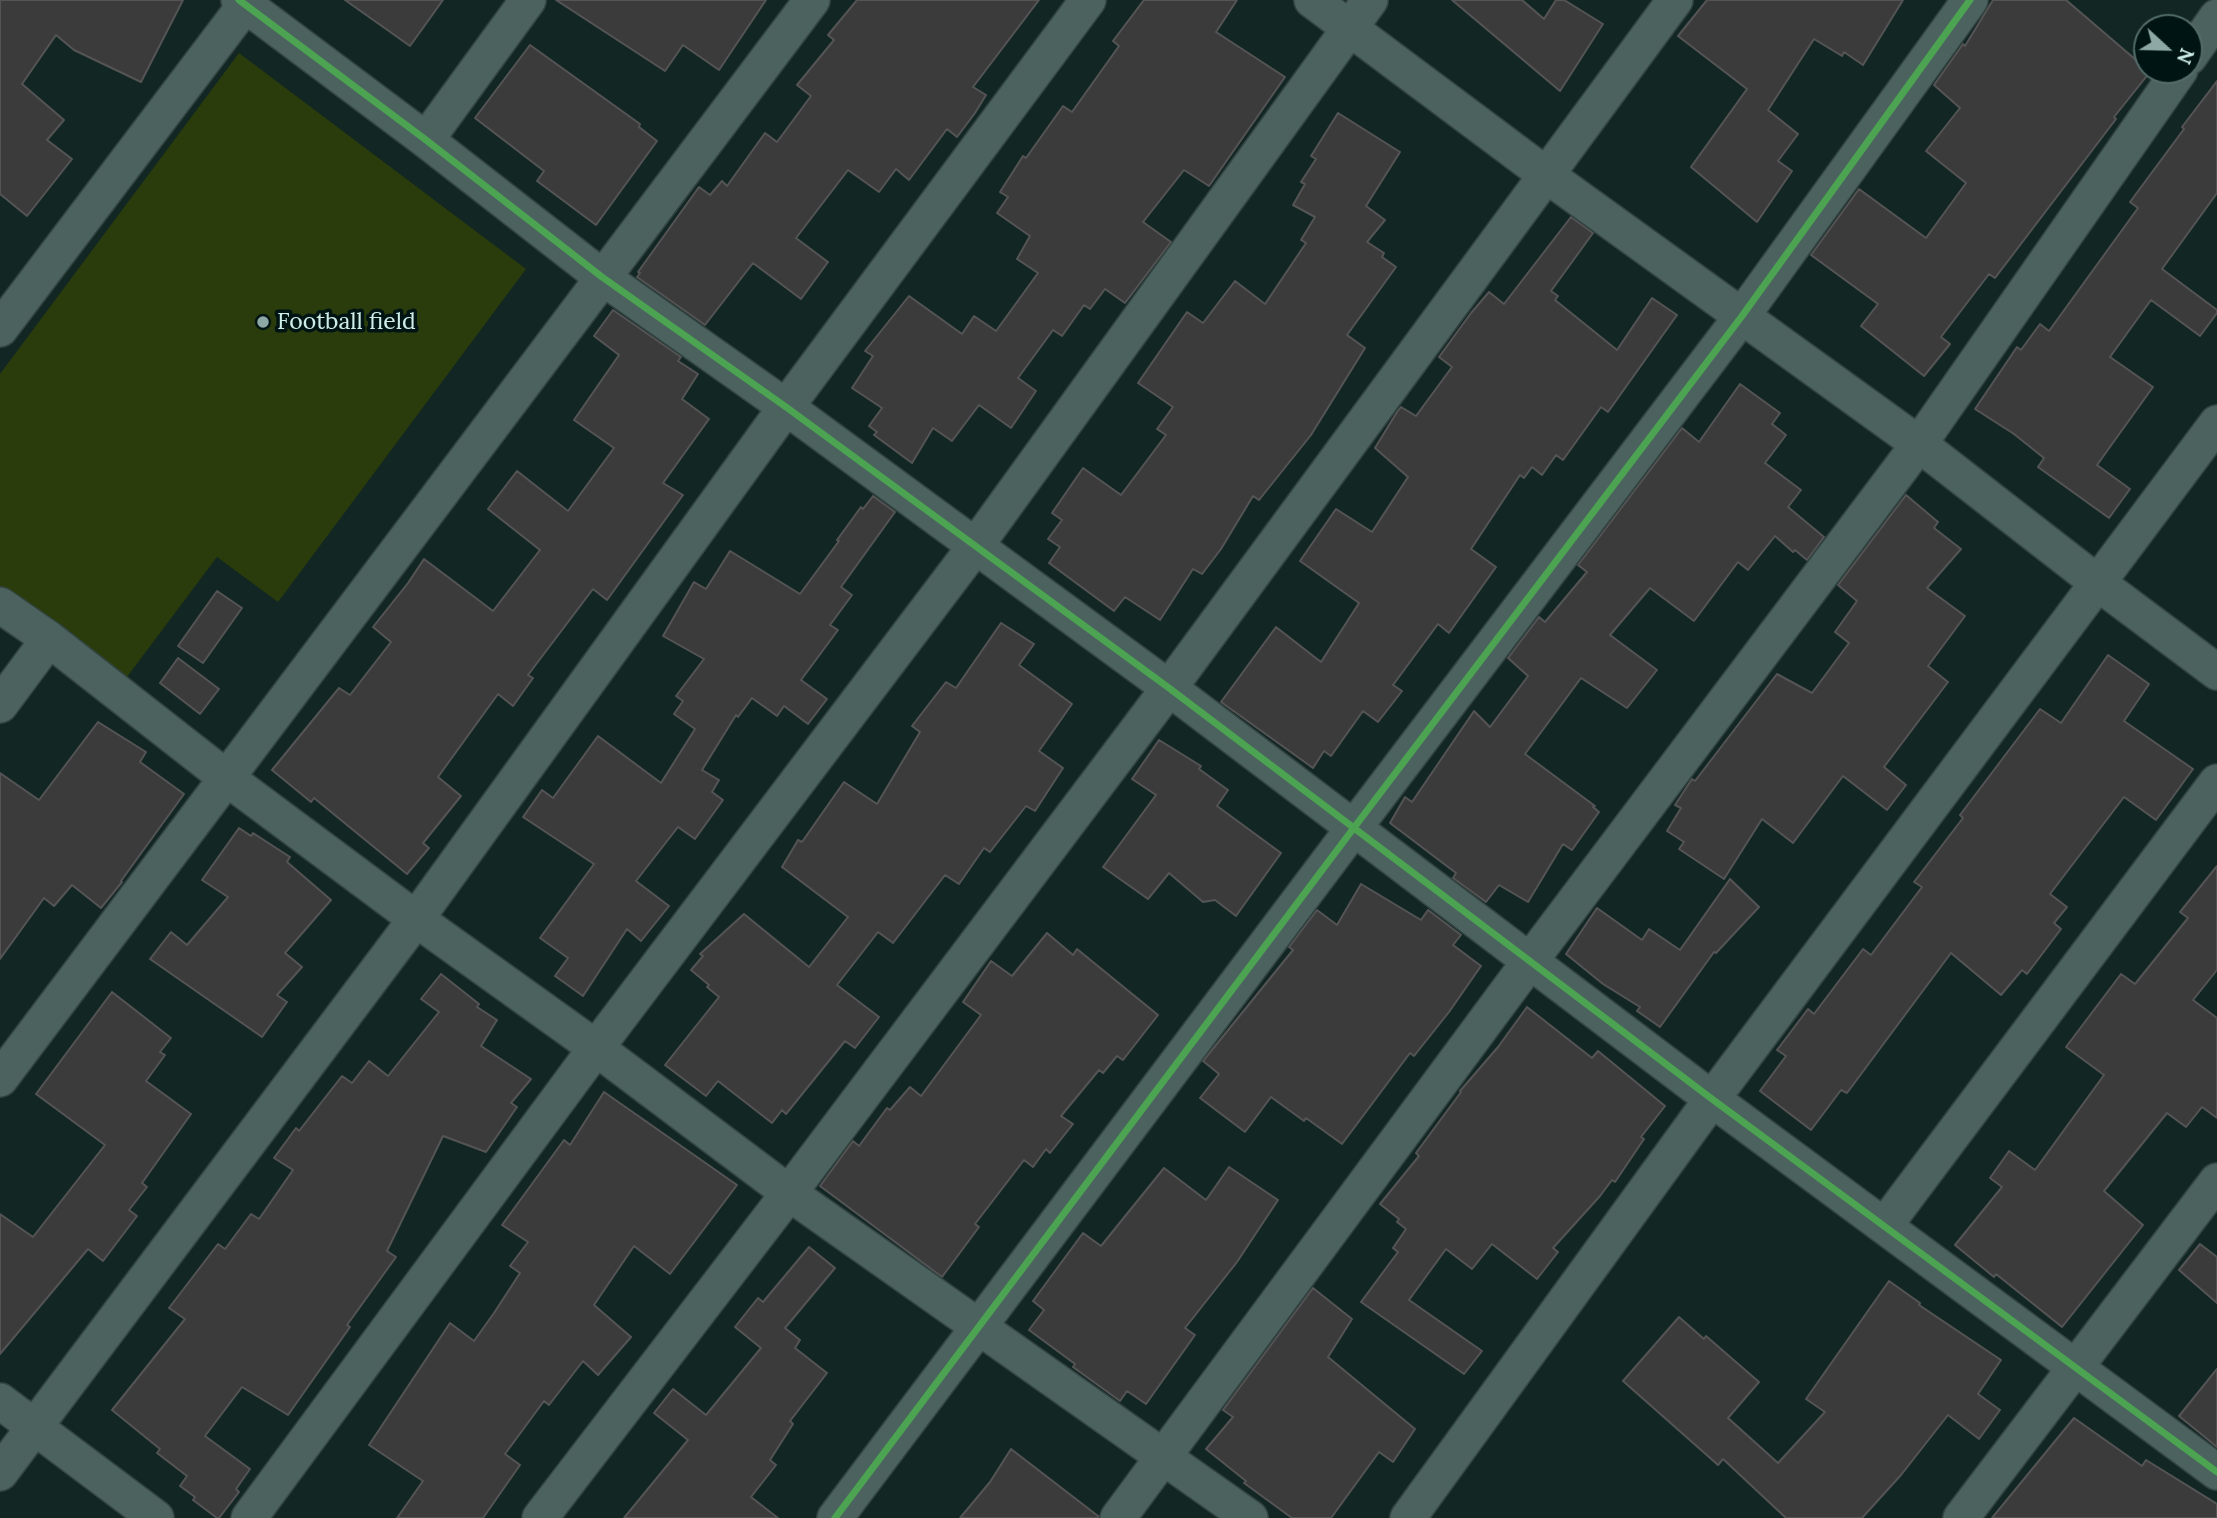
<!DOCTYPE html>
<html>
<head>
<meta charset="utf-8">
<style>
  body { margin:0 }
  #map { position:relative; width:2217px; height:1518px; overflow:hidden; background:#122624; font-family:Lora,serif }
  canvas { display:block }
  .north { position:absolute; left:2133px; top:14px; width:70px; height:70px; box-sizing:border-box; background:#001513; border:2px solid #536c69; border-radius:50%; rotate:112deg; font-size:19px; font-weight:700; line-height:28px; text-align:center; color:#cfeeea }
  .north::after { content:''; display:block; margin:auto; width:24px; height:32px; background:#8da8a5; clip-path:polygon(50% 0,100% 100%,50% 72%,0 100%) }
</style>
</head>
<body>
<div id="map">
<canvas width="2217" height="1518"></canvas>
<div class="north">N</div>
</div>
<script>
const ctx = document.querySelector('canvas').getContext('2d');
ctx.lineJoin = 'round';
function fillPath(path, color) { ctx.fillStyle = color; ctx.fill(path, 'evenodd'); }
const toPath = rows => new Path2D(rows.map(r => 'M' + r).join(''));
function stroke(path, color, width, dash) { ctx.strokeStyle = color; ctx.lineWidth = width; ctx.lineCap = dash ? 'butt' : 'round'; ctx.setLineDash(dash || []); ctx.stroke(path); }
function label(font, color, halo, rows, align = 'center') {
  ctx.font = font + ' Lora,serif'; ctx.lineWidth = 7; ctx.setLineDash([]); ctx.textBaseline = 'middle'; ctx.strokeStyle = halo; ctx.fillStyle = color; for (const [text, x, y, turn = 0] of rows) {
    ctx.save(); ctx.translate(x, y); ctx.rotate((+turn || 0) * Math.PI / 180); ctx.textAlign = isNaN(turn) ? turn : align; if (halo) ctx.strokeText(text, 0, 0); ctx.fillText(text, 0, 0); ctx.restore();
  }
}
fillPath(toPath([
  [239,53,526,269,278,602,217,557,121,685,0,594,0,374]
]), '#2a3c0c');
const building = toPath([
  [0,0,183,0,141,82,74,50,56,35,22,84,64,120,47,140,72,159,27,216,0,194,0,0],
  [345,0,443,0,410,46,345,0],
  [556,0,766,0,719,70,683,45,665,71,556,0],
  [857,0,1039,0,973,87,986,95,975,113,957,137,947,129,909,180,896,169,879,192,848,170,796,238,828,262,801,299,753,263,705,325,637,277,640,273,638,272,699,187,710,195,722,181,727,186,765,133,777,142,811,96,797,85,834,40,828,35,857,0],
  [1144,0,1237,0,1216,32,1285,77,1209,186,1184,170,1143,222,1171,242,1125,303,1105,289,1090,309,1084,305,1062,336,1053,330,1018,378,1036,391,1011,428,979,405,952,441,933,428,912,463,874,435,877,432,869,426,882,408,852,388,873,356,865,351,909,296,962,334,974,316,996,331,1038,273,1017,259,1030,236,997,213,1008,197,1000,192,1023,156,1026,158,1063,106,1072,112,1119,46,1113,41,1144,0],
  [1452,0,1522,0,1544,19,1556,0,1564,0,1603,24,1560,91,1452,0],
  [1707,0,1903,0,1863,65,1844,52,1842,56,1814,39,1768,110,1798,134,1778,161,1792,171,1757,222,1691,167,1747,89,1678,36,1707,0],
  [1993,0,2066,0,2150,72,2114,117,2116,119,1995,278,1989,274,1941,337,1950,344,1924,376,1861,326,1878,304,1811,255,1859,189,1926,238,1966,183,1926,151,1960,108,1934,85,1963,44,1965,46,1993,0],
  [530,45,640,124,639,127,657,141,596,225,537,181,544,171,475,118,530,45],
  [2217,81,2217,193,2162,269,2217,310,2217,313,2200,336,2151,300,2110,357,2153,387,2097,465,2130,489,2109,518,2038,467,2044,458,2014,434,1975,409,2017,347,2021,350,2040,324,2049,331,2138,208,2130,202,2184,129,2182,127,2217,81],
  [1338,113,1400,152,1366,206,1385,220,1367,242,1384,253,1382,257,1396,267,1347,335,1365,348,1311,435,1259,500,1253,496,1221,549,1202,574,1193,569,1160,620,1125,597,1114,611,1049,563,1060,547,1048,539,1062,520,1052,513,1083,468,1121,495,1166,435,1157,429,1173,407,1138,383,1187,312,1203,323,1235,281,1265,304,1306,243,1301,240,1315,217,1293,205,1305,184,1301,182,1316,159,1311,156,1338,113],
  [1571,217,1593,233,1551,291,1558,296,1555,300,1617,350,1652,298,1677,315,1608,412,1601,407,1563,460,1556,455,1542,475,1532,467,1524,478,1520,475,1471,549,1496,567,1449,633,1438,624,1393,685,1402,691,1378,722,1363,711,1331,756,1324,751,1313,768,1221,702,1276,627,1321,662,1359,603,1300,561,1336,509,1372,532,1408,477,1375,448,1397,412,1401,407,1416,416,1452,367,1439,357,1471,313,1489,292,1504,304,1571,217],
  [613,310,681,357,678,361,698,374,682,399,709,419,663,483,683,495,607,600,593,589,528,675,533,678,513,706,498,694,438,777,461,796,423,843,429,848,407,874,314,798,311,802,272,770,339,688,350,695,391,642,373,627,408,583,424,559,493,611,540,550,488,509,517,471,568,511,614,448,574,420,619,355,594,336,613,310],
  [1740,384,1780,413,1772,424,1786,435,1765,463,1801,490,1788,507,1824,537,1807,560,1795,550,1793,552,1775,536,1748,570,1738,562,1694,621,1650,588,1610,635,1657,670,1627,708,1581,678,1525,754,1595,806,1593,807,1599,812,1572,850,1563,844,1528,902,1499,885,1486,902,1453,878,1456,873,1390,823,1405,797,1412,802,1474,711,1490,727,1528,676,1508,658,1539,617,1545,622,1587,572,1578,565,1682,428,1699,442,1740,384],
  [1906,495,1938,522,1934,528,1961,549,1927,588,1965,616,1928,666,1948,682,1884,767,1906,785,1887,810,1843,776,1793,843,1762,819,1724,879,1679,849,1684,842,1667,831,1681,808,1675,805,1692,779,1695,781,1777,674,1812,693,1849,643,1835,632,1857,601,1838,585,1906,495],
  [873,496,895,512,841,587,852,595,830,625,838,630,801,680,827,699,808,724,784,706,777,716,752,698,738,717,736,715,702,770,719,780,712,792,723,800,695,839,678,827,636,881,669,906,641,941,627,929,583,996,555,976,568,958,540,938,594,864,523,817,542,790,553,798,598,736,661,783,695,729,674,714,683,701,676,696,704,659,663,636,694,582,706,589,730,551,800,594,839,541,837,540,861,507,863,509,873,496],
  [217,591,242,608,203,663,178,646,217,591],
  [1001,623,1034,644,1019,665,1072,704,1039,751,1063,768,1035,811,1026,806,990,852,984,848,959,884,945,875,893,943,878,932,837,985,879,1017,855,1048,845,1041,786,1114,782,1110,772,1123,718,1081,706,1096,665,1065,719,997,707,987,709,985,691,970,703,956,700,954,744,914,809,967,848,917,782,867,798,840,802,842,844,782,877,804,920,732,912,726,946,682,956,688,1001,623],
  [2108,655,2149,684,2124,721,2193,769,2156,820,2124,797,2050,894,2067,907,2054,923,2061,929,2027,974,2022,970,2001,995,1951,953,1847,1093,1841,1090,1811,1130,1760,1091,1786,1056,1777,1050,1808,1009,1814,1014,1863,949,1871,955,1922,887,1914,882,1963,818,1960,815,2040,709,2061,723,2108,655],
  [178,658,219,689,200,714,160,683,178,658],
  [98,722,146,752,140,762,184,794,121,881,122,882,101,908,72,885,54,906,44,898,0,959,0,773,39,800,98,722],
  [1159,740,1201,766,1199,769,1228,790,1217,806,1281,853,1236,916,1215,900,1203,902,1169,873,1148,899,1103,867,1156,795,1132,779,1159,740],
  [239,828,251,836,253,833,290,857,287,862,331,900,285,953,302,967,277,995,287,1002,262,1037,150,959,171,932,187,945,228,897,202,880,239,828],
  [2217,866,2217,970,2193,1000,2217,1018,2217,1118,2202,1107,2186,1127,2167,1113,2104,1191,2143,1225,2062,1327,1996,1274,1994,1277,1955,1245,2002,1187,1990,1178,2009,1151,2035,1170,2104,1075,2066,1047,2121,974,2135,984,2188,918,2180,912,2217,866],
  [1730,879,1759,907,1716,953,1714,952,1660,1027,1637,1011,1640,1007,1603,984,1566,954,1597,908,1642,940,1649,929,1680,950,1730,879],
  [1361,884,1421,920,1428,910,1461,935,1453,945,1481,966,1449,1012,1414,1056,1410,1053,1342,1144,1306,1118,1304,1121,1271,1097,1245,1132,1200,1098,1219,1074,1203,1061,1293,950,1289,947,1317,910,1337,925,1361,884],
  [1047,933,1073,955,1077,949,1158,1015,1123,1060,1117,1056,1103,1073,1099,1070,1061,1116,1073,1124,1050,1153,1046,1149,1033,1167,1024,1160,975,1224,979,1227,942,1277,820,1186,853,1141,859,1146,887,1108,890,1110,910,1087,921,1096,981,1015,963,1002,991,961,1012,976,1047,933],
  [441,974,479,1004,477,1007,497,1020,481,1046,531,1079,511,1103,517,1107,486,1152,443,1136,387,1251,396,1257,347,1325,350,1327,288,1415,242,1387,205,1436,250,1469,236,1489,239,1492,219,1518,217,1518,193,1500,195,1497,180,1486,187,1476,157,1453,160,1449,112,1410,185,1319,169,1308,218,1244,225,1249,251,1214,259,1219,293,1170,274,1158,296,1128,299,1131,342,1076,352,1083,369,1061,388,1076,439,1012,421,999,441,974],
  [112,992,171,1038,160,1052,165,1055,146,1081,191,1114,142,1183,147,1187,129,1210,137,1216,103,1261,88,1249,0,1354,0,1214,33,1237,105,1145,36,1094,112,992],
  [1527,1007,1592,1058,1598,1051,1665,1106,1641,1137,1644,1139,1615,1182,1612,1180,1600,1196,1553,1248,1558,1252,1537,1279,1492,1244,1472,1269,1446,1249,1409,1300,1482,1351,1464,1374,1361,1302,1398,1252,1393,1248,1406,1229,1397,1222,1399,1219,1380,1204,1419,1156,1416,1153,1461,1092,1460,1091,1498,1047,1527,1007],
  [604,1092,737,1185,670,1274,634,1246,594,1305,631,1337,598,1375,583,1361,549,1405,544,1401,505,1454,520,1465,483,1518,397,1518,423,1481,369,1445,450,1323,474,1341,494,1313,520,1273,510,1266,528,1242,502,1225,564,1140,570,1145,604,1092],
  [1229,1167,1278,1200,1237,1262,1185,1328,1195,1335,1146,1404,1127,1391,1120,1401,1073,1367,1075,1364,1029,1330,1044,1310,1033,1301,1083,1233,1101,1246,1164,1168,1206,1200,1229,1167],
  [2200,1244,2217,1257,2217,1303,2179,1270,2200,1244],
  [809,1247,835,1268,785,1328,800,1340,795,1348,827,1373,790,1421,793,1424,770,1460,776,1465,751,1497,778,1518,624,1518,688,1440,654,1413,673,1389,706,1415,761,1348,735,1327,758,1298,763,1302,809,1247],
  [1889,1281,1920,1303,1919,1305,2001,1360,1978,1394,2000,1410,1979,1439,1948,1415,1901,1475,1862,1518,1786,1518,1723,1459,1718,1465,1623,1381,1679,1317,1704,1339,1706,1336,1759,1382,1728,1418,1778,1463,1825,1412,1806,1399,1889,1281],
  [1313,1288,1352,1319,1328,1357,1415,1429,1393,1462,1379,1452,1331,1518,1292,1518,1244,1483,1246,1481,1206,1449,1233,1417,1223,1410,1313,1288],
  [2217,1369,2217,1447,2179,1416,2217,1369],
  [2074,1418,2142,1466,2146,1460,2217,1504,2217,1518,1992,1518,2074,1418],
  [1011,1449,1098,1516,1098,1518,960,1518,990,1482,1011,1449]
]);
fillPath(building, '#3b3b3c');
stroke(building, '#555455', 2);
const minor = toPath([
  [239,0,426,140,602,277,786,407,1169,688,1712,1099,2217,1472],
  [1312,0,1545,174,1919,444,2098,583,2217,672],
  [2189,57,2217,17],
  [426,140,528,0],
  [0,329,249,0],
  [0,605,49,639,228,779,416,919,596,1048,789,1193,1250,1518],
  [0,705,49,639],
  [0,1079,812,0],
  [1885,1225,2217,782],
  [0,1401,156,1518],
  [0,1473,416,919,786,407,1088,0],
  [249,1518,596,1048,974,548,1370,0],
  [540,1518,789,1193,1169,688,1675,0],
  [835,1518,1353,829,1742,316,1970,0],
  [1118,1518,1530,961,1919,444,2180,70],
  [1408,1518,1712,1099,2217,423],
  [1961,1518,2217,1181]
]);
stroke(minor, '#334441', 38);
stroke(minor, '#4b625f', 35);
stroke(toPath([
  [239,0,426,140,602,277,786,407,1169,688,1712,1099,2217,1472],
  [835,1518,1353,829,1742,316,1970,0]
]), '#4ca352', 7);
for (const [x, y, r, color] of [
  [263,322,7,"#8da8a5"]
]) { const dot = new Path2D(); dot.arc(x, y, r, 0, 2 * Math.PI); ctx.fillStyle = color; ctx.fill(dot); stroke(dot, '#001513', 2.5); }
label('23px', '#cfeeea', '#001513', [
  ["Football field",277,322]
], 'left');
</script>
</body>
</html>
